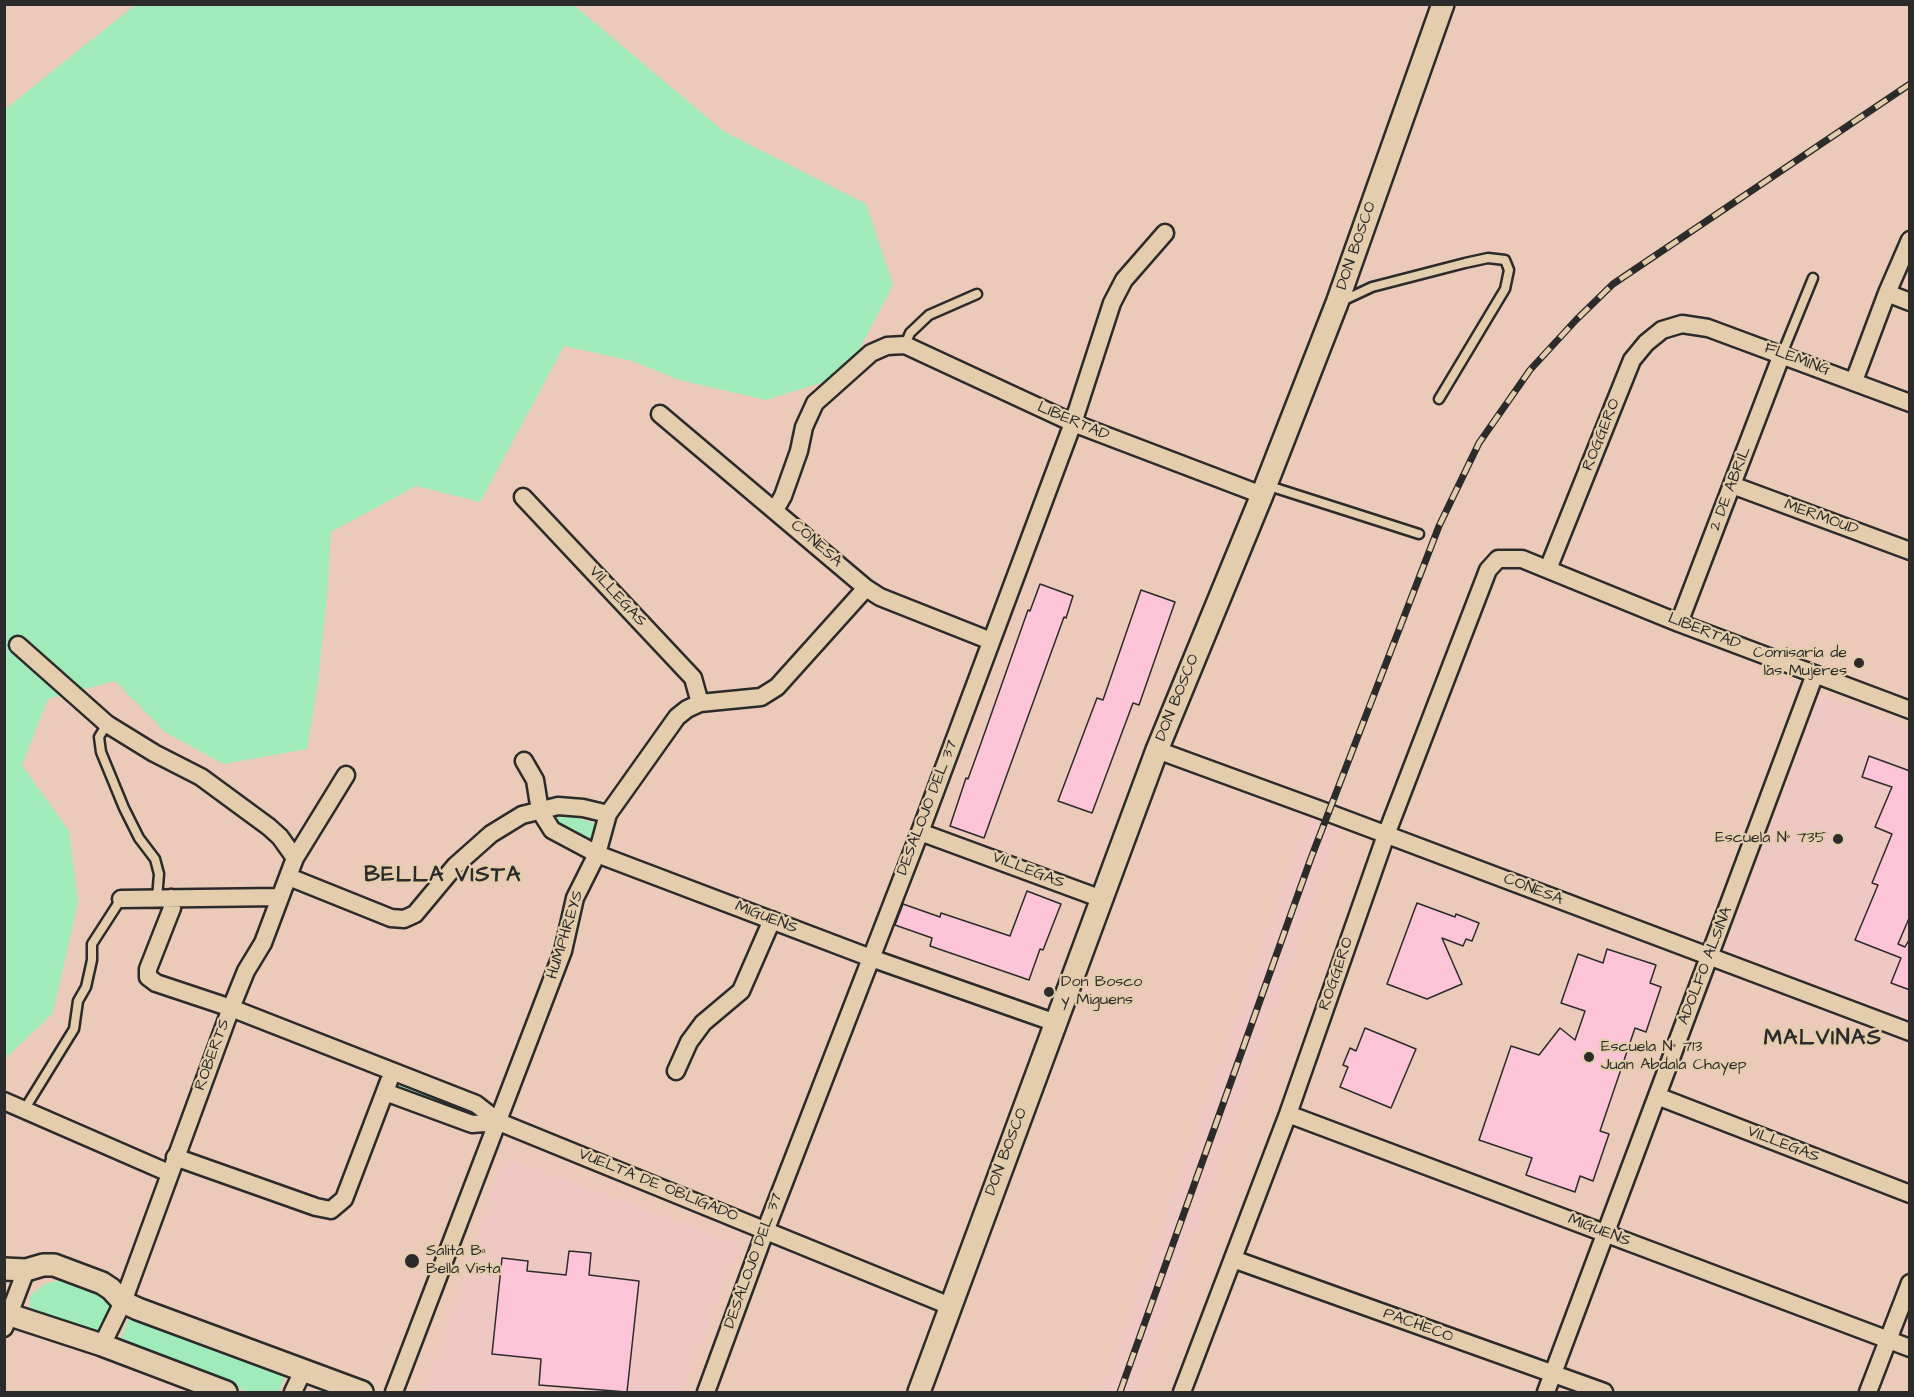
<!DOCTYPE html>
<html>
<head>
<meta charset="utf-8">
<style>
  body { margin:0 }
  #map { position:relative; width:1914px; height:1397px; overflow:hidden; background:#ebcaba; font-family:"Architects Daughter",sans-serif }
  canvas { display:block }
  .frame { position:absolute; inset:0; border:6px solid #2b2b2b; pointer-events:none }
</style>
</head>
<body>
<div id="map">
<canvas width="1914" height="1397"></canvas>
<div class="frame"></div>
</div>
<script>
const ctx = document.querySelector('canvas').getContext('2d');
ctx.lineJoin = 'round';
function fillPath(path, color) { ctx.fillStyle = color; ctx.fill(path, 'evenodd'); }
const toPath = rows => new Path2D(rows.map(r => 'M' + r).join(''));
function stroke(path, color, width, dash) { ctx.strokeStyle = color; ctx.lineWidth = width; ctx.lineCap = dash ? 'butt' : 'round'; ctx.setLineDash(dash || []); ctx.stroke(path); }
function label(font, color, halo, rows, align = 'center') {
  ctx.font = font + ' "Architects Daughter",sans-serif'; ctx.lineWidth = 4.5; ctx.setLineDash([]); ctx.textBaseline = 'middle'; ctx.strokeStyle = halo; ctx.fillStyle = color; for (const [text, x, y, turn = 0] of rows) {
    ctx.save(); ctx.translate(x, y); ctx.rotate((+turn || 0) * Math.PI / 180); ctx.textAlign = isNaN(turn) ? turn : align; if (halo) ctx.strokeText(text, 0, 0); ctx.fillText(text, 0, 0); ctx.restore();
  }
}
fillPath(toPath([
  [1820,694,1909,729,1909,1020,1725,950],
  [1308,815,1342,825,1140,1392,1101,1392],
  [504,1157,740,1245,682,1392,425,1392]
]), '#f0c8c3');
fillPath(toPath([
  [135,5,574,5,723,131,866,204,893,285,846,375,766,400,679,380,632,361,564,346,480,502,416,486,331,532,327,595,318,682,307,749,223,764,165,732,115,681,48,699,22,765,69,831,78,902,53,1013,5,1059,4,110],
  [560,813,597,824,591,840,555,823,554,815],
  [399,1084,476,1112,475,1117,397,1088],
  [64,1278,104,1292,115,1307,101,1336,33,1317,29,1307,30,1296,43,1285],
  [129,1317,285,1376,279,1392,249,1392,119,1344]
]), '#a1ebba');
const building = toPath([
  [1040,584,1073,596,1066,618,1064,617,984,838,950,826,966,778,968,779,980,746,1028,610,1030,611,1040,584],
  [1141,590,1175,602,1139,705,1133,703,1092,813,1058,801,1097,698,1103,700,1141,590],
  [1869,756,1910,771,1910,916,1898,944,1905,947,1910,938,1910,990,1891,983,1901,958,1855,940,1878,885,1872,883,1892,834,1875,827,1892,787,1862,777,1869,756],
  [1027,891,1061,904,1043,950,1040,949,1029,980,930,946,932,938,895,925,903,904,940,917,941,913,1010,936,1027,891],
  [1417,903,1455,917,1456,914,1479,923,1472,941,1466,939,1463,946,1442,938,1462,984,1427,999,1387,984,1417,903],
  [1607,949,1656,965,1650,983,1661,987,1646,1032,1635,1028,1600,1131,1609,1134,1593,1181,1580,1176,1575,1192,1526,1175,1532,1158,1479,1140,1511,1046,1539,1055,1560,1028,1575,1040,1585,1011,1561,1003,1578,954,1603,963,1607,949],
  [1365,1028,1416,1049,1391,1108,1340,1087,1348,1067,1343,1065,1350,1048,1356,1051,1365,1028],
  [569,1251,591,1253,589,1275,639,1281,627,1392,539,1385,541,1359,492,1354,502,1258,528,1261,527,1271,566,1275,569,1251]
]);
fillPath(building, '#fdc4d8');
stroke(building, '#2b2b2b', 1.5);
const service = toPath([
  [1340,302,1372,287,1465,263,1488,258,1505,260,1509,270,1505,289,1439,399],
  [905,345,910,333,929,315,977,294],
  [1782,354,1813,278],
  [1266,485,1419,534],
  [107,724,99,737,101,752,124,808,139,838,155,859,159,874,157,898],
  [24,1110,74,1029,78,1001,86,987,92,960,92,944,121,899]
]);
const minor = toPath([
  [1887,293,1910,302],
  [1854,381,1887,293,1910,240],
  [660,414,866,588,880,597,991,641],
  [1732,485,1910,551],
  [523,497,693,678,700,703],
  [775,510,783,496,799,451,804,427,815,403,871,353,887,346,905,345,1073,423,1262,495],
  [1548,569,1632,360,1646,343,1662,330,1682,324,1708,328,1910,403],
  [1679,623,1782,354],
  [18,645,107,724,154,753,201,777,269,827,280,837,295,858],
  [1157,750,1329,813,1910,1032],
  [524,761,535,780,540,811,552,830,597,854,871,958,1056,1023],
  [920,832,1102,899],
  [289,877,391,918,404,919,415,914,455,866,491,834,522,815,558,806,583,808,608,814],
  [171,898,172,908,148,969,148,977,156,983,231,1008,476,1104,499,1122,472,1124,385,1092],
  [121,899,279,897],
  [676,1071,689,1042,703,1023,741,991,772,920],
  [1657,1096,1910,1194],
  [4,1101,169,1173],
  [1288,1114,1910,1348],
  [499,1122,950,1306],
  [175,1157,316,1207,331,1210,344,1199,389,1081],
  [1233,1259,1604,1392],
  [4,1328,26,1270],
  [102,1345,123,1302,231,1008,246,971,263,943,295,858,346,775],
  [293,1392,303,1371],
  [394,1392,563,951,575,898,597,854,608,814,677,717,687,709,700,703,761,697,777,687,866,588],
  [706,1392,766,1229,920,832,1073,423,1112,303,1124,280,1165,233],
  [1182,1392,1288,1114,1386,835,1488,570,1498,559,1522,559,1679,623,1910,710],
  [1546,1392,1815,674],
  [1868,1392,1910,1283]
]);
const tertiary = toPath([
  [4,1269,26,1270,43,1265,54,1265,102,1283,111,1289,123,1302,138,1309,362,1392],
  [4,1313,102,1345,226,1392],
  [919,1392,1157,750,1262,495,1337,303,1443,4]
]);
stroke(service, '#2b2b2b', 13);
stroke(minor, '#2b2b2b', 21);
stroke(tertiary, '#2b2b2b', 26);
stroke(service, '#e3cdad', 8);
stroke(minor, '#e3cdad', 16);
stroke(tertiary, '#e3cdad', 21);
const rail = toPath([
  [1120,1392,1311,858,1439,526,1479,443,1530,370,1576,320,1613,284,1910,84]
]);
stroke(rail, '#2b2b2b', 7);
stroke(rail, '#e3cdad', 4.5, [14]);
for (const [x, y, r, color] of [
  [1859,663,6,"#2b2b2b"],
  [1838,839,6,"#2b2b2b"],
  [1049,992,6,"#2b2b2b"],
  [1589,1057,6,"#2b2b2b"],
  [412,1261,8,"#2b2b2b"]
]) { const dot = new Path2D(); dot.arc(x, y, r, 0, 2 * Math.PI); ctx.fillStyle = color; ctx.fill(dot); stroke(dot, '#e3cdad', 2); }
label('16px', '#2b2b2b', '#e3cdad', [
  ["DON BOSCO",1357,246,-71],
  ["FLEMING",1797,360,20],
  ["LIBERTAD",1073,422,23],
  ["ROGGERO",1602,435,-68],
  ["2 DE ABRIL",1731,489,-69],
  ["MERMOUD",1821,518,20],
  ["CONESA",816,544,41],
  ["VILLEGAS",617,597,47],
  ["LIBERTAD",1704,632,21],
  ["DON BOSCO",1178,698,-68],
  ["DESALOJO DEL 37",928,808,-69],
  ["VILLEGAS",1028,871,21],
  ["CONESA",1533,890,21],
  ["MIGUENS",766,918,21],
  ["HUMPHREYS",566,935,-73],
  ["ADOLFO ALSINA",1706,966,-69],
  ["ROGGERO",1337,974,-71],
  ["ROBERTS",213,1055,-70],
  ["VILLEGAS",1783,1145,21],
  ["DON BOSCO",1007,1152,-69],
  ["VUELTA DE OBLIGADO",658,1186,22],
  ["MIGUENS",1599,1231,21],
  ["DESALOJO DEL 37",754,1261,-70],
  ["PACHECO",1418,1326,20]
]);
label('16px', '#2b2b2b', '#e3cdad', [
  ["Comisaría de",1847,654,"right"],
  ["las Mujeres",1847,672,"right"],
  ["Escuela N° 735",1826,839,"right"],
  ["Don Bosco",1061,983],
  ["y Miguens",1061,1001],
  ["Escuela N° 713",1601,1048],
  ["Juan Abdala Chayep",1601,1066],
  ["Salita Bª",426,1252],
  ["Bella Vista",426,1270]
], 'left');
ctx.letterSpacing = '1.5px';
label('bold 22px', '#2b2b2b', '#e3cdad', [
  ["BELLA VISTA",443,876],
  ["MALVINAS",1823,1039]
]);
ctx.letterSpacing = '0px';
</script>
</body>
</html>
